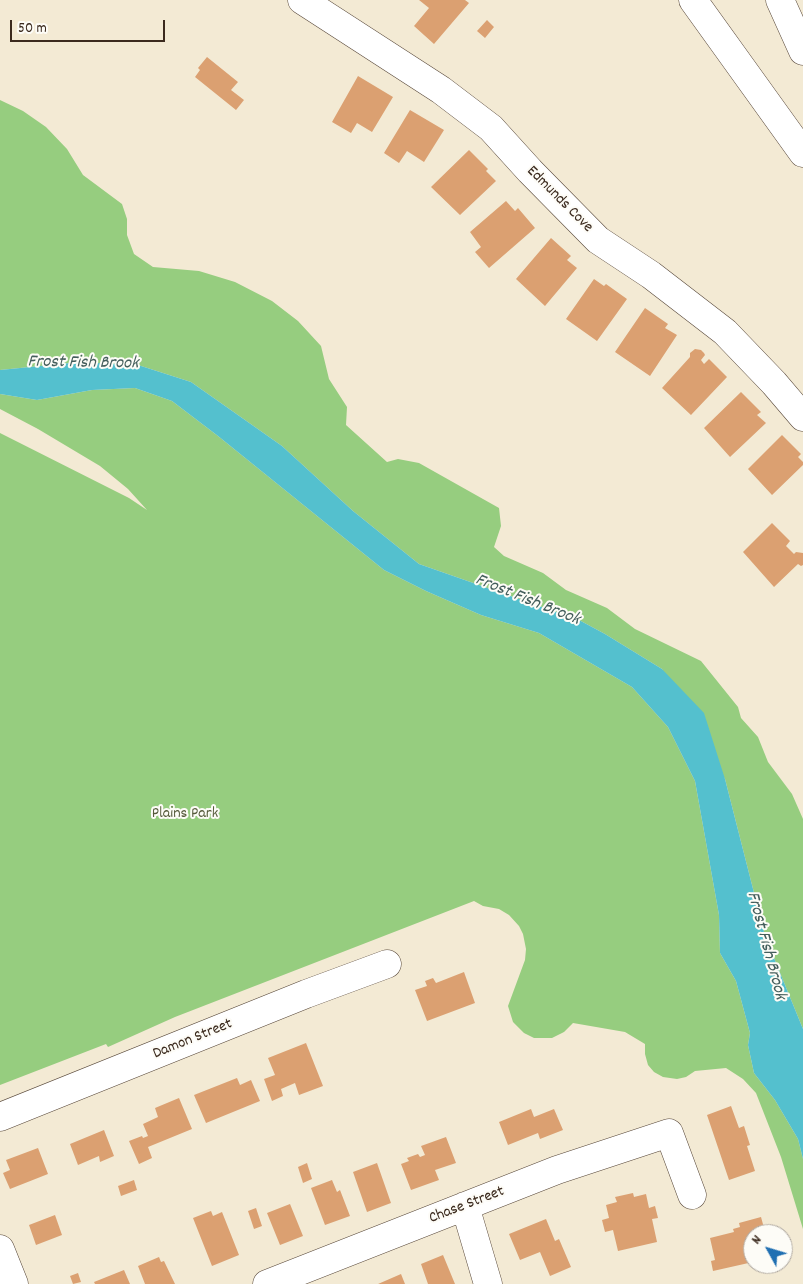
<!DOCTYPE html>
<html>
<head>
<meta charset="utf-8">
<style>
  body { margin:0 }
  #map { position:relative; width:803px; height:1284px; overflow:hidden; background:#f3ead4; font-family:Dekko,sans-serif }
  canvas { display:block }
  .north { position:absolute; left:743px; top:1224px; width:50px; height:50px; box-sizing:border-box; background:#fdfcf7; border:1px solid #afa8a0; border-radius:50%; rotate:309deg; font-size:14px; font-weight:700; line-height:20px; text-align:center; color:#3b2a1e }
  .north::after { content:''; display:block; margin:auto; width:18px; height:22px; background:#1f6fb2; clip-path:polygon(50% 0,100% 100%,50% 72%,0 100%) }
  .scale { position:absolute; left:10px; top:20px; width:155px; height:22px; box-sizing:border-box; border:2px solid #3b2a1e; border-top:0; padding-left:6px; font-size:15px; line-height:18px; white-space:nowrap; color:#3b2a1e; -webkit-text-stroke:4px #fdfcf7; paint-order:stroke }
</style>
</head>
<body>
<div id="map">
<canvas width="803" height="1284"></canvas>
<div class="north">N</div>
<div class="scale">50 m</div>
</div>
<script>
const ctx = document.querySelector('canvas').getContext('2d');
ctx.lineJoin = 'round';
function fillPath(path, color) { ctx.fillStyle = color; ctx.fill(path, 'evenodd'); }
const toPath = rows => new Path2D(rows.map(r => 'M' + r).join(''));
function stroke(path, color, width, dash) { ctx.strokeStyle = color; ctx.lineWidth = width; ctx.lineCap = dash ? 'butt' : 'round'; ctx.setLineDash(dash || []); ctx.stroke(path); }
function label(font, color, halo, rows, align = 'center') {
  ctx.font = font + ' Dekko,sans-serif'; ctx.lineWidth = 4; ctx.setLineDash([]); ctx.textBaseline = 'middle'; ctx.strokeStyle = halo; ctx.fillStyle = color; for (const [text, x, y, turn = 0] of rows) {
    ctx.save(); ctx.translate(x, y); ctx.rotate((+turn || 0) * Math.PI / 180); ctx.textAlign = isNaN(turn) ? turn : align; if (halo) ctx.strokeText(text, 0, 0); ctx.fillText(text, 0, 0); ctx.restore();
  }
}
fillPath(toPath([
  [0,100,23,111,46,127,67,149,83,175,122,204,127,219,127,235,134,254,153,267,199,271,235,282,272,301,298,321,321,346,329,379,347,407,346,425,387,462,398,459,419,463,499,508,501,526,494,547,504,556,543,573,566,590,607,608,635,629,701,661,738,707,741,718,758,737,768,762,792,794,803,819,803,1029,765,936,725,779,662,669,605,634,579,620,419,564,353,511,282,446,191,382,138,365,80,362,0,370],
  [135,388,172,401,218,436,384,570,426,591,481,615,539,633,632,687,668,727,695,781,719,915,720,953,736,981,750,1033,748,1045,754,1073,775,1100,798,1139,803,1159,803,1229,781,1157,756,1093,743,1079,726,1068,695,1071,686,1077,677,1079,663,1077,654,1072,648,1065,645,1054,645,1044,625,1032,573,1023,564,1032,552,1038,534,1038,524,1033,513,1022,508,1006,525,960,526,949,523,934,519,926,509,915,499,909,483,906,474,901,175,1017,108,1047,106,1044,0,1085,0,433,129,498,147,510,128,489,100,466,38,429,0,409,0,394,37,400,92,390]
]), '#96cd7f');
fillPath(toPath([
  [80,362,138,365,191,382,282,446,353,511,419,564,579,620,605,634,662,669,704,713,725,779,765,936,803,1029,803,1159,798,1139,775,1100,754,1073,748,1045,750,1033,736,981,720,953,719,915,695,781,668,727,632,687,539,633,481,615,426,591,384,570,218,436,172,401,135,388,92,390,37,400,0,394,0,370]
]), '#54c0ce');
fillPath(toPath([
  [419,0,465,0,469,3,434,44,414,26,429,8],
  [487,20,494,27,485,38,477,31],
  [207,57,238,82,231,90,244,100,236,110,195,77,200,70,198,68],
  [358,76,393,97,372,132,357,123,351,133,332,122],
  [410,110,444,130,424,162,407,151,399,163,384,153],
  [469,150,488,169,486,171,496,181,460,215,431,187],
  [506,201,515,211,518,208,535,228,489,268,475,252,481,247,470,232],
  [551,238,571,256,567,260,577,268,545,306,516,279],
  [594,279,604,286,606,284,627,299,597,341,566,319],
  [645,308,668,324,665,328,677,335,650,376,615,352],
  [695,349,701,350,704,353,705,355,701,360,704,364,709,359,727,377,691,415,662,388,690,357,690,353],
  [741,392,761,412,757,415,766,423,730,457,704,428],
  [782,435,801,454,798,457,803,462,803,465,772,495,748,469],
  [772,523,790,541,786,546,794,554,796,552,803,553,803,565,801,566,798,564,774,587,743,552],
  [464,972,475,1003,427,1021,415,990,427,986,425,981,433,978,436,983],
  [306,1043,323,1086,299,1095,295,1083,281,1089,283,1096,272,1101,264,1079,275,1075,268,1058],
  [237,1078,240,1085,251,1080,260,1101,206,1123,194,1095],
  [179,1098,192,1129,148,1147,152,1158,139,1164,129,1141,142,1136,143,1138,148,1136,143,1124,158,1117,155,1108],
  [731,1106,739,1128,744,1126,750,1145,747,1146,755,1171,729,1180,707,1115],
  [531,1109,534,1117,554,1109,563,1130,540,1139,538,1133,508,1145,499,1122],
  [104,1130,114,1156,100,1162,99,1156,78,1165,70,1144],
  [446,1137,456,1163,435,1170,439,1180,411,1190,401,1164,409,1161,407,1158,418,1154,420,1157,425,1155,421,1146],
  [38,1148,48,1174,10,1189,3,1173,10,1170,6,1160],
  [307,1163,312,1179,303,1183,298,1167],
  [377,1163,391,1203,367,1212,353,1172],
  [134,1180,137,1190,121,1196,118,1186],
  [332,1180,337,1192,340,1190,350,1216,325,1225,311,1188],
  [633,1193,634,1197,646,1194,649,1208,655,1206,658,1218,652,1219,657,1242,618,1251,613,1230,605,1232,602,1220,609,1218,606,1205,617,1202,615,1197],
  [290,1204,303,1236,280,1245,267,1213],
  [256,1208,262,1226,254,1229,248,1211],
  [211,1211,213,1216,222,1212,239,1255,212,1266,193,1218],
  [55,1215,62,1235,36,1245,29,1225],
  [761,1217,764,1228,770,1226,772,1234,753,1234,753,1262,713,1271,711,1261,715,1260,710,1238,734,1232,733,1229,740,1227,739,1223],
  [546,1219,555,1241,559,1239,571,1267,550,1276,540,1252,520,1260,509,1234],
  [443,1255,455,1284,428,1284,421,1264],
  [159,1257,161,1262,164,1261,175,1284,145,1284,138,1266],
  [124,1270,130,1284,95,1284,94,1282],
  [78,1273,81,1282,73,1284,70,1276],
  [401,1274,405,1284,378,1284]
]), '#dba071');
const minor = toPath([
  [302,0,441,90,491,128,530,171,598,240,651,275,725,332,774,383,803,417],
  [0,1117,306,994,387,964],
  [465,1206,488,1284],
  [0,1249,14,1284],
  [267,1284,557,1170,669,1133,692,1195]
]);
const highway = toPath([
  [693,0,803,153],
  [780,0,803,51]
]);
stroke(minor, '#574739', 29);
stroke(highway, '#574739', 29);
stroke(minor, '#fff', 28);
stroke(highway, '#fff', 28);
label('16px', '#3b2a1e', '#fdfcf7', [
  ["Edmunds Cove",559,200,45],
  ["Damon Street",193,1040,-22],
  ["Chase Street",467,1206,-21]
]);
label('16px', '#565b3b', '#fdfcf7', [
  ["Plains Park",185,815]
]);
label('italic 18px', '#445e5c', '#fdfcf7', [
  ["Frost Fish Brook",83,364,1],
  ["Frost Fish Brook",527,601,22],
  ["Frost Fish Brook",765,946,75]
]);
</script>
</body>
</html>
